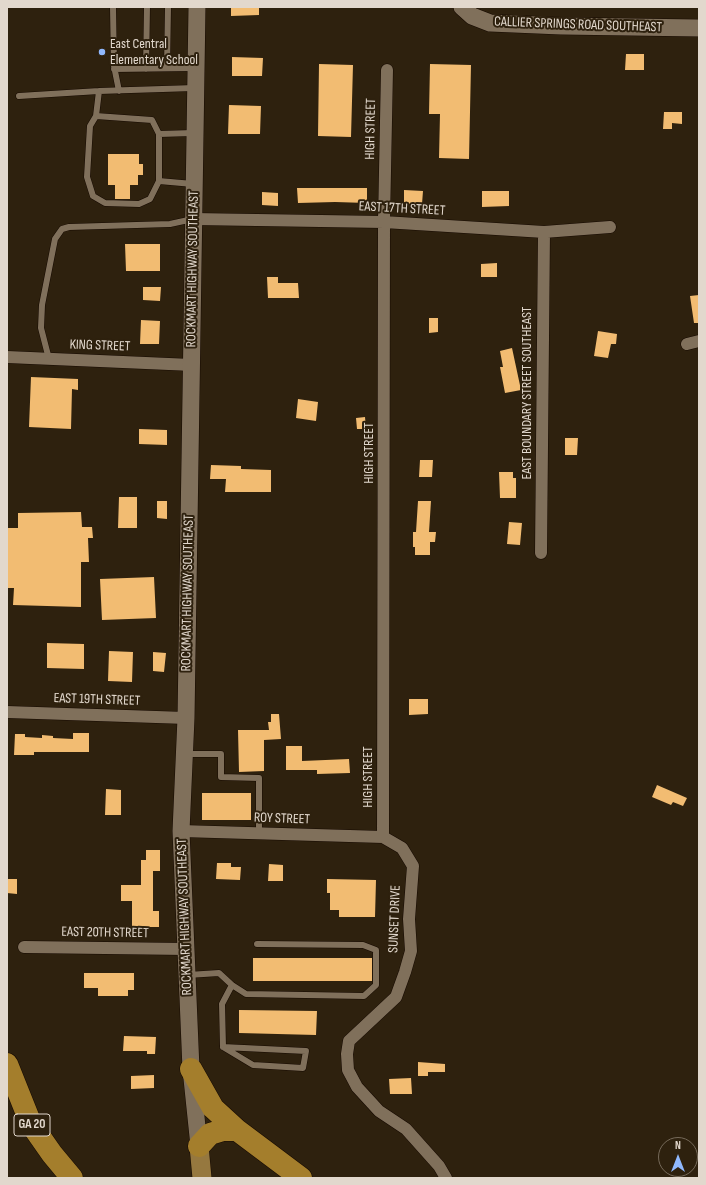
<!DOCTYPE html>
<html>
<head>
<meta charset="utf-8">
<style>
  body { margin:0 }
  #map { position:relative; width:706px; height:1185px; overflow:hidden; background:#2e210e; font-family:"Sofia Sans Condensed",sans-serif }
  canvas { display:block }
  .frame { position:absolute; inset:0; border:8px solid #e2d8cd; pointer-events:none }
  .north { position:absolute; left:658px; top:1137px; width:40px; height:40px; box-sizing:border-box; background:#2e210e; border:1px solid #766a5a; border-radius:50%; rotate:0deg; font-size:11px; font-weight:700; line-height:16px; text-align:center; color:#e2d8cd }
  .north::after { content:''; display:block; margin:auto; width:14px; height:18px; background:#90b8fd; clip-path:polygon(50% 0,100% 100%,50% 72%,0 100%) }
</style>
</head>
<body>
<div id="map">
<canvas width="706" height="1185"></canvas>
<div class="frame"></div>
<div class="north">N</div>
</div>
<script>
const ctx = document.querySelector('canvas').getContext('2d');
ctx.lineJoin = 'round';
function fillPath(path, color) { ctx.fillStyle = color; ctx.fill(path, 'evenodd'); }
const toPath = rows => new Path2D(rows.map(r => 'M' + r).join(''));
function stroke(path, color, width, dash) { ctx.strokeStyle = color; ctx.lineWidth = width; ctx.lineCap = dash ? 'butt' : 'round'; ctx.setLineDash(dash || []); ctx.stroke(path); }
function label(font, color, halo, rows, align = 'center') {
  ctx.font = font + ' "Sofia Sans Condensed",sans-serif'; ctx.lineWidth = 4; ctx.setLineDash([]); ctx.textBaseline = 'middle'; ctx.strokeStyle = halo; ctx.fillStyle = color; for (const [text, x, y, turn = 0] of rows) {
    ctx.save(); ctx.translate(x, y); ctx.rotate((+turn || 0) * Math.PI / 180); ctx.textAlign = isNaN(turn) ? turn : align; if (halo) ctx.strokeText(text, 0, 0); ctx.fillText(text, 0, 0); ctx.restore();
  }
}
fillPath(toPath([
  [231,7,259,7,259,15,231,16],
  [626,54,644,54,644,70,625,70],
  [232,57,263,58,262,76,232,76],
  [319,64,353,65,351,137,318,136],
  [430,64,471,65,469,159,439,158,440,114,429,114],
  [229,105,261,106,260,134,228,134],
  [664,112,682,112,682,124,672,123,672,129,663,129],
  [108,154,139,154,139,164,143,164,143,175,138,175,138,185,130,185,130,199,115,199,115,185,108,185],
  [297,188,367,188,367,203,335,202,298,203],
  [404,190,423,191,422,204,404,204],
  [482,191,509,191,509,206,482,207],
  [262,192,278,193,278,206,262,205],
  [125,244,160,244,160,271,126,271],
  [497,263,497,277,481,277,481,264],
  [267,277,278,277,278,283,298,283,299,298,268,298],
  [143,287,161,287,160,301,143,300],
  [699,295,699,323,694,323,690,296],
  [429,318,438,318,438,332,429,333],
  [141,320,160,321,159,344,140,344],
  [598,331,617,334,616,344,611,344,608,358,594,356],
  [512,348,521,390,505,393,500,367,503,367,500,351],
  [31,377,78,379,78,390,72,389,71,429,29,427],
  [298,399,318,402,316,421,296,418],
  [365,417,366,429,357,429,356,418],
  [139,429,167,430,167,445,139,444],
  [565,438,578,438,577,455,565,455],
  [420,460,433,460,432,477,419,477],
  [211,465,241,466,241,469,271,470,271,492,225,492,226,479,210,479],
  [499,472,513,472,513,478,516,478,516,498,500,498],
  [119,497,137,497,137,528,118,528],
  [157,501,167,501,167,519,157,518],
  [418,501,431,501,429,532,436,532,435,542,430,542,430,555,415,555,415,547,413,547,413,532,416,532],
  [81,512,82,527,92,527,93,538,88,538,89,562,81,562,81,607,13,605,14,588,7,588,7,528,18,528,18,513],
  [509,522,522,523,520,545,507,544],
  [154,577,156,618,102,620,100,579],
  [47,643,84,644,84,669,47,668],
  [109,651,133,652,132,682,108,681],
  [153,652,166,653,164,672,153,671],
  [409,699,428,699,428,714,409,715],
  [271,714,279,714,281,739,264,740,264,771,239,772,238,730,269,730,268,722,271,722],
  [73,733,89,733,89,752,34,752,34,755,14,755,15,734,25,734,25,737,42,738,42,735,53,736,53,738,73,739],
  [286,746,302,746,302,761,349,759,350,773,317,774,317,770,286,770],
  [657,785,687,798,683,806,673,802,671,805,652,797],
  [106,789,121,790,121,815,105,815],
  [202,793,251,793,251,820,202,820],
  [146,850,160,850,160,871,153,871,153,911,159,911,159,927,132,927,132,901,121,901,121,885,141,885,141,860,146,860],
  [217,863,231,863,231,867,241,867,240,880,216,879],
  [269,864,283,865,283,881,268,881],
  [8,879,17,879,17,894,7,893],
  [327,879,376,880,375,917,339,917,339,910,330,910,330,893,327,893],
  [253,958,372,958,372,981,253,981],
  [84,973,134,973,134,990,128,990,128,996,98,996,98,988,84,988],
  [239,1010,317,1011,316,1035,239,1033],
  [124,1036,156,1037,155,1054,147,1054,147,1051,123,1051],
  [418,1062,445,1064,445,1072,428,1072,428,1076,418,1076],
  [154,1075,154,1088,131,1089,131,1076],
  [411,1078,412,1094,390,1094,389,1079]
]), '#f2bc72');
const lane = toPath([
  [113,7,114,66,119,91],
  [167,68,168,7],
  [114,69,194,68],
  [146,69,147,7],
  [99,91,96,116,90,126,87,177,93,196,105,203,139,204,150,199,159,181],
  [19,96,99,91,194,88],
  [96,116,152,120,159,134],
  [193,184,159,181,159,134,193,133],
  [49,359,41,328,42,305,55,239,62,229,69,227,170,224,193,219],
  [186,754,221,754,221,777,259,778,259,833],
  [188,975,219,973,232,985,222,1004,223,1047,306,1051,303,1068,253,1065,223,1047],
  [232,985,246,994,364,996,376,985,376,950,363,945,257,944]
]);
const street = toPath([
  [193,219,384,222,544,232,610,227],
  [687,344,699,341],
  [7,357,192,365],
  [541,553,544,232],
  [7,712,186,718],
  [181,831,383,837,402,848,413,866,409,919,411,951,405,972,396,997,349,1041,347,1054,348,1070,357,1087,379,1111,406,1129,439,1166,446,1178],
  [383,837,384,222,387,70],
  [24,947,186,949]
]);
const secondary = toPath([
  [197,7,186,718,181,831,191,1069,199,1146],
  [462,7,472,16,490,23,561,26,699,28]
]);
const primary = toPath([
  [199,1146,202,1178]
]);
const highway = toPath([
  [7,1064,31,1124,52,1154,72,1178],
  [191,1069,213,1108,237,1130,301,1178],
  [199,1146,210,1134,223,1130,237,1130]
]);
stroke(lane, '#160a00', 7);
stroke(street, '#160a00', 13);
stroke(secondary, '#160a00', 18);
stroke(primary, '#160a00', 20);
stroke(highway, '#160a00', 23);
stroke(lane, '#80705b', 6);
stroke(street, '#80705b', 12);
stroke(secondary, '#80705b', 17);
stroke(primary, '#96783f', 19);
stroke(highway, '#a47e2c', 22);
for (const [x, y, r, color] of [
  [102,52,4,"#90b8fd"]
]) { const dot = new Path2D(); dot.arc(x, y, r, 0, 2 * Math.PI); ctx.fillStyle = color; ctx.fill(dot); stroke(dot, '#2e210e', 1.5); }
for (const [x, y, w] of [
  [32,1125,36]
]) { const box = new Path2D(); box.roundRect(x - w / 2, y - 11, w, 22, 3); ctx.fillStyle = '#2e210e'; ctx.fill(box); stroke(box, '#e2d8cd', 1); }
label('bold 13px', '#e2d8cd', null, [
  ["GA 20",32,1125]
]);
label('14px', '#e2d8cd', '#2e210e', [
  ["CALLIER SPRINGS ROAD SOUTHEAST",578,25,2],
  ["HIGH STREET",371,129,-89],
  ["EAST 17TH STREET",402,209,3],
  ["ROCKMART HIGHWAY SOUTHEAST",193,269,-89],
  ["KING STREET",100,346,2],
  ["EAST BOUNDARY STREET SOUTHEAST",527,393,-90],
  ["HIGH STREET",369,453,-90],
  ["ROCKMART HIGHWAY SOUTHEAST",188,593,-89],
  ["EAST 19TH STREET",97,700,2],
  ["HIGH STREET",368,777,-90],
  ["ROY STREET",282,819,2],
  ["ROCKMART HIGHWAY SOUTHEAST",185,917,-92],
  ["SUNSET DRIVE",395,919,-88],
  ["EAST 20TH STREET",105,933,1]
]);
label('14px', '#e2d8cd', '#2e210e', [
  ["East Central",110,44],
  ["Elementary School",110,60]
], 'left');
</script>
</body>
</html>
